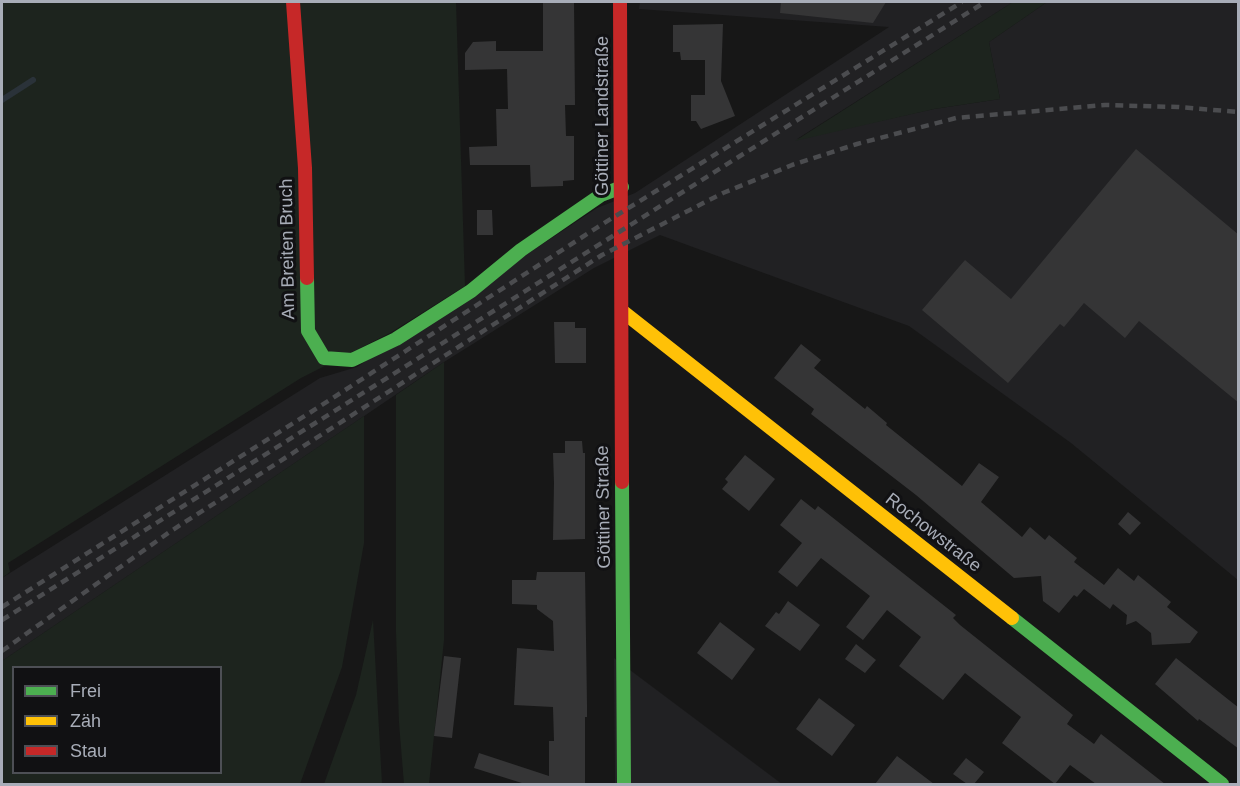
<!DOCTYPE html>
<html>
<head>
<meta charset="utf-8">
<style>
  body { margin:0 }
  #map { position:relative; width:1240px; height:786px; overflow:hidden; background:#171717; font-family:Arial,sans-serif }
  canvas { display:block }
  .frame { position:absolute; inset:0; border:3px solid #a8adb8; pointer-events:none }
  .legend { position:absolute; left:12px; top:666px; width:210px; height:108px; box-sizing:border-box; background:#111113; border:2px solid #4d4f55; margin:0; padding:8px 10px; list-style:none; font-size:18px; color:#a8adb8 }
  .legend li { display:flex; align-items:center; gap:12px; height:30px }
  .legend b { width:30px; border:2px solid #4d4f55 }
</style>
</head>
<body>
<div id="map">
<canvas width="1240" height="786"></canvas>
<div class="frame"></div>
<ul class="legend">
<li><b style="height:8px;background:#4caf50"></b>Frei</li>
<li><b style="height:8px;background:#ffc107"></b>Zäh</li>
<li><b style="height:8px;background:#c62828"></b>Stau</li>
</ul>
</div>
<script>
const ctx = document.querySelector('canvas').getContext('2d');
ctx.lineJoin = 'round';
function fillPath(path, color) { ctx.fillStyle = color; ctx.fill(path, 'evenodd'); }
const toPath = rows => new Path2D(rows.map(r => 'M' + r).join(''));
function stroke(path, color, width, dash) { ctx.strokeStyle = color; ctx.lineWidth = width; ctx.lineCap = dash ? 'butt' : 'round'; ctx.setLineDash(dash || []); ctx.stroke(path); }
function label(font, color, halo, rows, align = 'center') {
  ctx.font = font + ' Arial,sans-serif'; ctx.lineWidth = 6; ctx.setLineDash([]); ctx.textBaseline = 'middle'; ctx.strokeStyle = halo; ctx.fillStyle = color; for (const [text, x, y, turn = 0] of rows) {
    ctx.save(); ctx.translate(x, y); ctx.rotate((+turn || 0) * Math.PI / 180); ctx.textAlign = isNaN(turn) ? turn : align; if (halo) ctx.strokeText(text, 0, 0); ctx.fillText(text, 0, 0); ctx.restore();
  }
}
fillPath(toPath([
  [640,2,1013,2,797,139,934,109,1000,99,989,42,1047,2,1238,2,1238,580,1071,443,909,326,660,235,594,268,444,362,2,661,2,578,320,378,357,367,597,208,635,193,889,27,639,9],
  [614,658,782,784,615,784]
]), '#212123');
fillPath(toPath([
  [2,2,456,2,465,286,390,333,301,378,8,563,10,572,2,578],
  [1013,2,1047,2,989,42,1000,99,934,109,795,141],
  [444,362,444,640,429,784,404,784,399,723,396,632,396,395],
  [364,416,364,543,342,667,300,784,2,784,2,661],
  [14,668,220,668,220,772,14,772],
  [373,620,382,784,324,784,356,695]
]), '#1d241e');
stroke(toPath([
  [2,100,33,80]
]), '#2a3239', 6);
fillPath(toPath([
  [543,2,574,2,575,105,565,105,566,136,574,136,574,180,563,181,563,186,531,187,530,165,470,165,469,147,497,146,496,109,508,109,507,69,465,70,465,53,473,42,496,41,496,51,543,51],
  [781,2,886,2,873,23,780,13],
  [723,24,721,81,735,116,701,129,696,121,691,121,691,95,705,95,705,60,681,60,680,52,673,52,673,25],
  [1136,149,1239,235,1239,403,1139,321,1125,338,1084,303,1064,327,1060,324,1008,383,922,310,965,260,1011,299],
  [477,210,492,210,493,235,477,235],
  [554,322,575,322,575,328,586,328,586,363,555,363],
  [801,344,821,360,814,368,865,409,867,406,887,423,886,425,962,486,979,463,999,477,981,502,1022,537,1030,527,1045,540,1049,535,1077,558,1074,562,1104,585,1118,568,1134,581,1138,575,1171,602,1167,607,1198,632,1190,643,1152,645,1151,633,1136,621,1126,625,1127,615,1113,604,1110,609,1084,589,1077,597,1074,595,1059,613,1043,601,1041,576,1014,578,916,495,811,414,814,409,774,378],
  [565,441,582,441,583,453,585,453,585,539,553,540,554,483,553,453,565,453],
  [745,455,775,479,749,511,722,489,728,482,725,479],
  [801,499,815,510,818,506,956,615,953,618,960,625,1073,715,1067,724,1094,744,1101,734,1165,784,1096,784,1070,765,1055,784,1002,743,1021,717,965,673,943,700,899,666,921,637,887,610,863,640,846,627,870,596,821,558,797,587,778,572,802,543,780,525],
  [1128,512,1141,523,1130,535,1118,524],
  [537,572,585,572,587,705,587,717,585,717,585,784,525,784,474,768,479,753,549,776,549,741,554,741,553,707,514,705,517,648,554,651,553,621,537,609,537,605,512,604,512,580,536,580],
  [788,601,820,625,800,651,765,626,776,612,779,614],
  [720,622,755,649,732,680,697,653],
  [856,644,876,660,865,673,845,659],
  [444,656,461,658,452,738,434,736],
  [1176,658,1239,708,1239,749,1199,719,1198,721,1155,684],
  [819,698,855,725,832,756,796,729],
  [897,756,934,784,875,784],
  [966,758,984,772,974,784,967,784,953,774]
]), '#353536');
stroke(toPath([
  [307,278,308,331,324,358,352,360,396,339,471,291,521,250,601,195,622,187],
  [622,482,624,784],
  [1012,618,1222,784]
]), '#4caf50', 14);
stroke(toPath([
  [622,311,1012,618]
]), '#ffc107', 14);
stroke(toPath([
  [293,2,305,168,307,278],
  [620,2,622,482]
]), '#c62828', 14);
stroke(toPath([
  [2,607,311,412,601,225,962,2],
  [2,620,985,2],
  [2,651,171,531,602,255,723,193,792,165,857,144,956,118,1105,105,1178,107,1238,112]
]), '#4b4c4f', 4.5, [8, 6]);
label('18px', '#a8adb8', '#111113', [
  ["Göttiner Landstraße",603,116,-90],
  ["Am Breiten Bruch",288,249,-91],
  ["Göttiner Straße",604,507,-91],
  ["Rochowstraße",933,533,38]
]);
</script>
</body>
</html>
